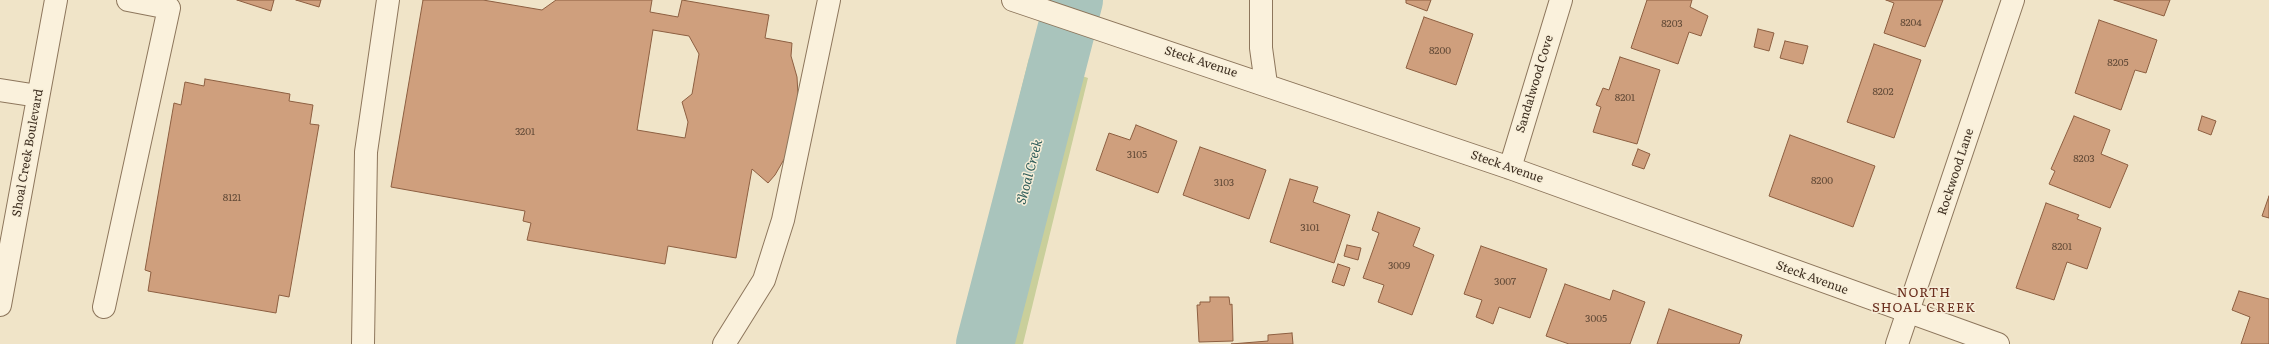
<!DOCTYPE html>
<html>
<head>
<meta charset="utf-8">
<style>
  body { margin:0 }
  canvas { display:block; background:#f0e4c8 }
</style>
</head>
<body>
<canvas width="2269" height="344"></canvas>
<script>
const ctx = document.querySelector('canvas').getContext('2d');
ctx.lineJoin = 'round';
function fillPath(path, color) { ctx.fillStyle = color; ctx.fill(path, 'evenodd'); }
const toPath = rows => new Path2D(rows.map(r => 'M' + r).join(''));
function stroke(path, color, width, dash) { ctx.strokeStyle = color; ctx.lineWidth = width; ctx.lineCap = dash ? 'butt' : 'round'; ctx.setLineDash(dash || []); ctx.stroke(path); }
function label(font, color, halo, rows, align = 'center') {
  ctx.font = font + ' Literata,serif'; ctx.lineWidth = 3; ctx.setLineDash([]); ctx.textBaseline = 'middle'; ctx.strokeStyle = halo; ctx.fillStyle = color; for (const [text, x, y, turn = 0] of rows) {
    ctx.save(); ctx.translate(x, y); ctx.rotate((+turn || 0) * Math.PI / 180); ctx.textAlign = isNaN(turn) ? turn : align; if (halo) ctx.strokeText(text, 0, 0); ctx.fillText(text, 0, 0); ctx.restore();
  }
}
fillPath(toPath([
  [1029,58,1088,78,1023,344,958,344]
]), '#c9cf9b');
stroke(toPath([
  [985,344,1074,0]
]), '#a9c4bc', 58);
const building = toPath([
  [237,0,274,0,271,11,237,0],
  [296,0,321,0,319,7,296,0],
  [423,0,483,0,542,10,556,0,652,0,650,12,678,17,682,0,769,15,765,38,792,43,791,56,797,77,799,112,790,149,775,175,768,183,752,169,736,258,668,246,665,264,527,240,531,223,523,221,525,211,391,187,423,0],
  [653,30,689,36,699,54,692,94,682,102,688,122,685,138,637,130,653,30],
  [1406,0,1431,0,1427,11,1406,3,1406,0],
  [1647,0,1692,0,1690,7,1708,16,1701,36,1689,32,1678,64,1631,48,1647,0],
  [1886,0,1943,0,1925,47,1884,33,1894,3,1886,0],
  [2114,0,2170,0,2164,16,2114,0],
  [1424,17,1473,34,1456,85,1406,68,1424,17],
  [2099,20,2157,40,2146,73,2135,70,2121,110,2075,93,2099,20],
  [1758,29,1774,33,1769,51,1754,47,1758,29],
  [1785,41,1808,46,1803,64,1780,58,1785,41],
  [1874,44,1921,60,1894,138,1847,122,1874,44],
  [1620,57,1660,70,1637,144,1593,132,1601,107,1596,105,1603,88,1609,90,1620,57],
  [205,79,290,94,289,101,313,105,310,124,319,125,289,297,279,295,276,313,148,291,151,272,145,270,174,103,181,105,185,82,204,86,205,79],
  [2074,116,2110,130,2101,154,2128,165,2110,208,2049,184,2055,171,2051,169,2074,116],
  [2202,116,2216,121,2211,135,2198,130,2202,116],
  [1136,125,1177,141,1158,193,1096,170,1109,133,1130,140,1136,125],
  [1790,135,1875,166,1853,227,1769,196,1790,135],
  [1200,147,1266,170,1249,219,1183,195,1200,147],
  [1638,149,1650,154,1644,169,1632,165,1638,149],
  [1290,179,1318,187,1313,202,1350,215,1334,263,1270,242,1290,179],
  [2269,196,2269,218,2262,216,2269,196],
  [2046,203,2079,215,2077,219,2101,228,2087,269,2067,262,2054,300,2016,288,2046,203],
  [1378,212,1420,228,1413,246,1434,255,1412,315,1378,302,1384,285,1363,278,1379,233,1372,230,1378,212],
  [1347,245,1361,248,1358,260,1344,256,1347,245],
  [1481,246,1547,269,1530,318,1499,307,1493,324,1476,317,1482,300,1464,294,1481,246],
  [1338,264,1350,268,1344,286,1332,282,1338,264],
  [1565,284,1610,300,1613,290,1645,302,1630,344,1569,344,1546,336,1565,284],
  [2239,291,2269,299,2269,344,2241,344,2250,317,2232,310,2239,291],
  [1210,297,1229,297,1230,305,1232,304,1233,341,1199,342,1197,305,1200,305,1200,302,1210,302,1210,297],
  [1669,309,1742,335,1739,344,1657,344,1669,309],
  [1292,333,1293,344,1231,344,1268,341,1268,335,1292,333]
]);
fillPath(building, '#cf9f7d');
stroke(building, '#8d5f41', 1);
const minor = toPath([
  [1013,0,1510,168,1998,344],
  [1261,0,1261,48,1266,84],
  [0,90,38,96],
  [1510,168,1561,0],
  [0,305,56,0],
  [104,307,169,8,128,0],
  [363,344,366,152,388,0],
  [724,344,764,280,783,220,829,0],
  [1897,344,2013,0]
]);
stroke(minor, '#8d765c', 24);
stroke(minor, '#faf1dc', 22);
label('10px', '#624a37', null, [
  ["8204",1911,23],
  ["8203",1672,24],
  ["8200",1440,51],
  ["8205",2118,63],
  ["8202",1883,92],
  ["8201",1625,98],
  ["3201",525,132],
  ["3105",1137,155],
  ["8203",2084,159],
  ["8200",1822,181],
  ["3103",1224,183],
  ["8121",232,198],
  ["3101",1310,228],
  ["8201",2062,247],
  ["3009",1399,266],
  ["3007",1505,282],
  ["3005",1596,319]
]);
label('12px', '#3d2e20', '#f7eed8', [
  ["Steck Avenue",1201,62,18],
  ["Sandalwood Cove",1535,84,-73],
  ["Shoal Creek Boulevard",28,153,-80],
  ["Steck Avenue",1507,167,19],
  ["Rockwood Lane",1956,172,-72],
  ["Steck Avenue",1812,278,20]
]);
label('italic 13px', '#2f5d5a', '#f7eed8', [
  ["Shoal Creek",1030,172,-75]
]);
ctx.letterSpacing = '1px';
label('13px', '#6b2e1e', '#f7eed8', [
  ["NORTH",1924,293],
  ["SHOAL CREEK",1924,308]
]);
ctx.letterSpacing = '0px';
</script>
</body>
</html>
